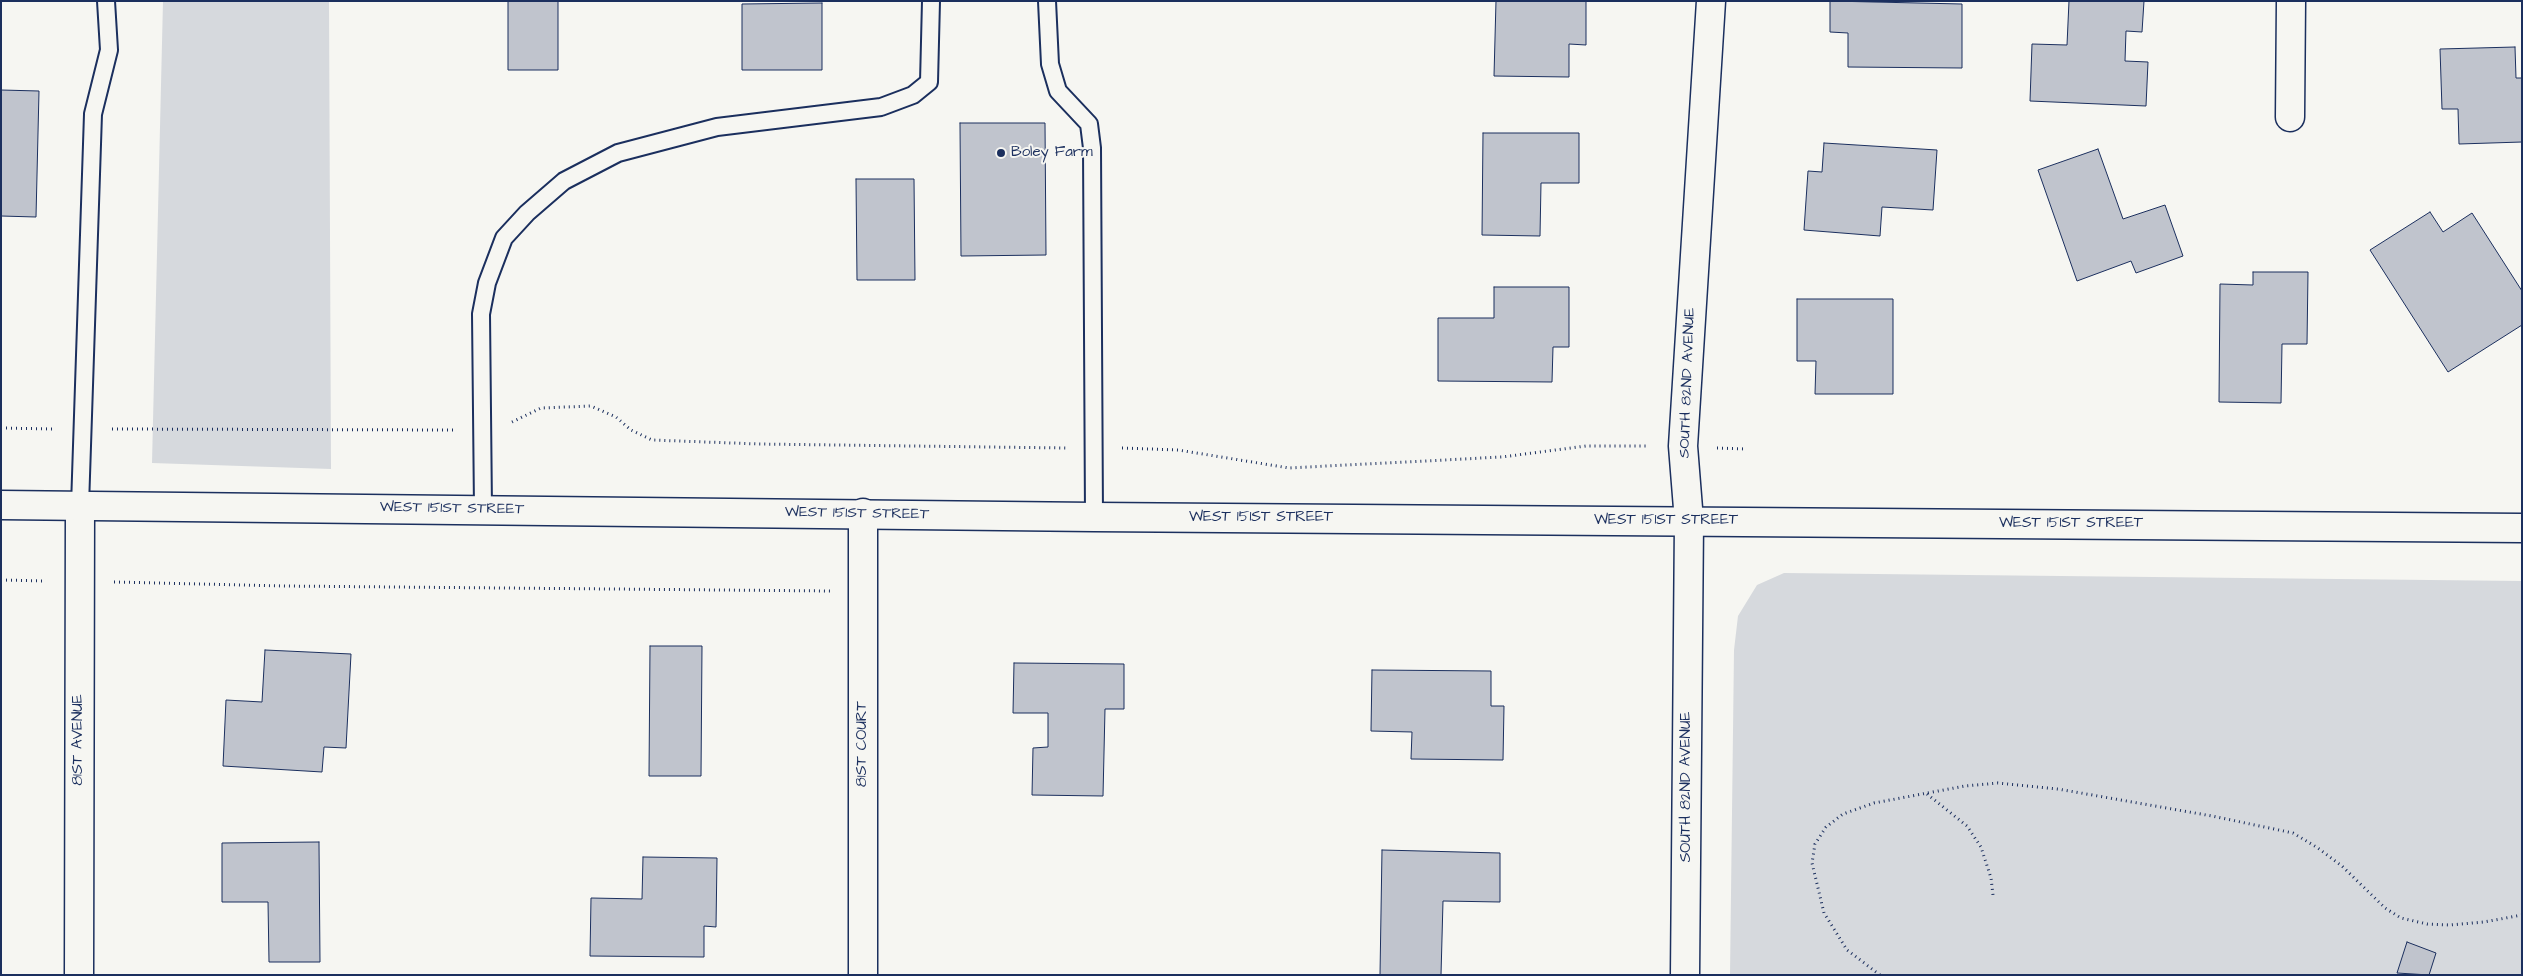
<!DOCTYPE html>
<html>
<head>
<meta charset="utf-8">
<style>
  body { margin:0 }
  #map { position:relative; width:2523px; height:976px; overflow:hidden; background:#f6f6f2; font-family:"Architects Daughter",sans-serif }
  canvas { display:block }
  .frame { position:absolute; inset:0; border:2px solid #1b2f5e; pointer-events:none }
</style>
</head>
<body>
<div id="map">
<canvas width="2523" height="976"></canvas>
<div class="frame"></div>
</div>
<script>
const ctx = document.querySelector('canvas').getContext('2d');
ctx.lineJoin = 'round';
function fillPath(path, color) { ctx.fillStyle = color; ctx.fill(path, 'evenodd'); }
const toPath = rows => new Path2D(rows.map(r => 'M' + r).join(''));
function stroke(path, color, width, dash) { ctx.strokeStyle = color; ctx.lineWidth = width; ctx.lineCap = dash ? 'butt' : 'round'; ctx.setLineDash(dash || []); ctx.stroke(path); }
function label(font, color, halo, rows, align = 'center') {
  ctx.font = font + ' "Architects Daughter",sans-serif'; ctx.lineWidth = 4; ctx.setLineDash([]); ctx.textBaseline = 'middle'; ctx.strokeStyle = halo; ctx.fillStyle = color; for (const [text, x, y, turn = 0] of rows) {
    ctx.save(); ctx.translate(x, y); ctx.rotate((+turn || 0) * Math.PI / 180); ctx.textAlign = isNaN(turn) ? turn : align; if (halo) ctx.strokeText(text, 0, 0); ctx.fillText(text, 0, 0); ctx.restore();
  }
}
fillPath(toPath([
  [163,1,329,1,331,469,152,463],
  [1784,573,2522,581,2522,975,1730,975,1734,650,1738,616,1757,585]
]), '#d6d9dd');
const building = toPath([
  [508,1,558,1,558,70,508,70,508,1],
  [1496,1,1586,1,1586,45,1569,44,1569,77,1494,76,1496,1],
  [1830,1,1962,4,1962,68,1848,67,1848,33,1830,32,1830,1],
  [2069,1,2144,1,2142,32,2126,31,2125,61,2148,62,2146,106,2030,101,2032,44,2067,45,2069,1],
  [822,3,822,70,742,70,742,4,822,3],
  [2515,47,2516,78,2522,78,2522,142,2459,144,2458,109,2442,109,2440,49,2515,47],
  [1,90,39,91,36,217,1,216,1,90],
  [960,123,1045,123,1046,255,961,256,960,123],
  [1483,133,1579,133,1579,183,1541,183,1540,236,1482,235,1483,133],
  [1824,143,1937,150,1933,210,1882,207,1880,236,1804,230,1808,171,1822,172,1824,143],
  [2098,149,2123,219,2165,205,2183,256,2136,273,2131,261,2077,281,2038,170,2098,149],
  [856,179,914,179,915,280,857,280,856,179],
  [2430,212,2443,232,2472,213,2522,291,2522,325,2448,372,2370,250,2430,212],
  [2253,272,2308,272,2307,344,2282,344,2281,403,2219,402,2220,284,2253,285,2253,272],
  [1494,287,1569,287,1569,347,1553,347,1552,382,1438,381,1438,318,1494,318,1494,287],
  [1797,299,1893,299,1893,394,1815,394,1816,361,1797,361,1797,299],
  [650,646,702,646,701,776,649,776,650,646],
  [265,650,351,654,346,748,324,747,322,772,223,766,226,700,262,702,265,650],
  [1014,663,1124,664,1124,709,1105,709,1103,796,1032,795,1033,748,1048,747,1048,713,1013,713,1014,663],
  [1372,670,1491,671,1491,706,1504,706,1503,760,1411,759,1412,732,1371,731,1372,670],
  [319,842,320,962,269,962,268,902,222,902,222,843,319,842],
  [1382,850,1500,853,1500,902,1443,901,1441,975,1380,975,1382,850],
  [643,857,717,858,716,927,704,926,704,957,590,956,591,898,642,899,643,857],
  [2407,942,2436,953,2429,975,2397,973,2407,942]
]);
fillPath(building, '#c0c4cd');
stroke(building, '#1b2f5e', 1);
const service = toPath([
  [1047,1,1050,64,1058,91,1089,124,1092,148,1094,517],
  [80,506,93,114,109,50,106,1],
  [483,509,481,314,487,283,504,238,527,213,564,181,618,153,717,127,881,107,913,95,929,82,931,1]
]);
const minor = toPath([
  [2290,117,2291,1],
  [863,513,863,975],
  [79,975,80,506],
  [1685,975,1689,521,1683,446,1711,1]
]);
const tertiary = toPath([
  [1,505,1094,517,2522,528]
]);
stroke(service, '#1b2f5e', 20);
stroke(minor, '#1b2f5e', 31);
stroke(tertiary, '#1b2f5e', 31);
stroke(toPath([
  [512,422,541,408,591,406,616,417,631,430,652,440,759,444,1066,448],
  [1,428,53,429],
  [112,429,453,430],
  [1122,448,1178,450,1289,468,1502,457,1586,446,1648,446],
  [1717,448,1746,449],
  [1,580,45,581],
  [114,582,285,586,830,591],
  [1927,794,1967,826,1981,847,1991,878,1993,895],
  [1880,975,1847,950,1824,913,1812,863,1815,844,1826,827,1843,814,1874,803,1965,786,1998,783,2058,789,2212,816,2293,833,2318,848,2342,866,2385,908,2401,918,2427,924,2450,925,2484,922,2522,915]
]), '#1b2f5e', 3, [1, 4]);
stroke(service, '#f6f6f2', 16);
stroke(minor, '#f6f6f2', 28);
stroke(tertiary, '#f6f6f2', 28);
for (const [x, y, r, color] of [
  [1001,153,5,"#1b2f5e"]
]) { const dot = new Path2D(); dot.arc(x, y, r, 0, 2 * Math.PI); ctx.fillStyle = color; ctx.fill(dot); stroke(dot, '#f6f6f2', 2); }
label('15px', '#1b2f5e', '#f6f6f2', [
  ["Boley Farm",1011,153]
], 'left');
label('15px', '#1b2f5e', '#f6f6f2', [
  ["SOUTH 82ND AVENUE",1688,383,-88],
  ["WEST 151ST STREET",452,509,1],
  ["WEST 151ST STREET",857,514,1],
  ["WEST 151ST STREET",1261,518],
  ["WEST 151ST STREET",1666,521],
  ["WEST 151ST STREET",2071,524],
  ["81ST AVENUE",79,740,-90],
  ["81ST COURT",863,744,-90],
  ["SOUTH 82ND AVENUE",1687,787,-90]
]);
</script>
</body>
</html>
